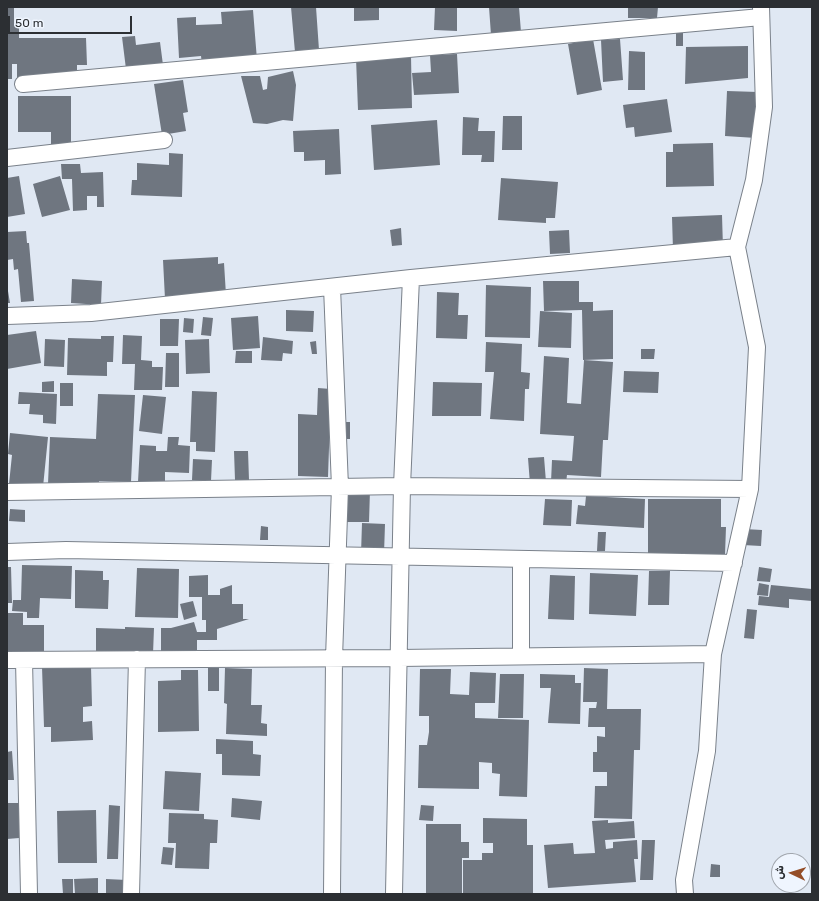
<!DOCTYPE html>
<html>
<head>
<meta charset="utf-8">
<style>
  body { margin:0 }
  #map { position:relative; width:819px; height:901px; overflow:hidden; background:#e0e8f3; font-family:Rubik,Vazirmatn,sans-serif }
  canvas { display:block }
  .frame { position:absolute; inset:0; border:8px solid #2c2f33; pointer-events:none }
  .north { position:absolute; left:771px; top:853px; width:40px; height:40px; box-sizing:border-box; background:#eff5fe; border:1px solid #a1a6ad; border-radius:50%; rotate:274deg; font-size:11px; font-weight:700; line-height:16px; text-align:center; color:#2c2f33 }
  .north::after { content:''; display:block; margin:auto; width:14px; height:18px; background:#944d27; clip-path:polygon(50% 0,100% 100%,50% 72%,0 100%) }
  .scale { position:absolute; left:8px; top:16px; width:124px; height:18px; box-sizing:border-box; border:2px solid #2c2f33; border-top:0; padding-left:5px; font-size:12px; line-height:14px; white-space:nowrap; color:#2c2f33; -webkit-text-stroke:3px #eff5fe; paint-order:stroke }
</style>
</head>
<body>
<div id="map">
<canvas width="819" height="901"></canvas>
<div class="frame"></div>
<div class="north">ش</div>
<div class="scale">50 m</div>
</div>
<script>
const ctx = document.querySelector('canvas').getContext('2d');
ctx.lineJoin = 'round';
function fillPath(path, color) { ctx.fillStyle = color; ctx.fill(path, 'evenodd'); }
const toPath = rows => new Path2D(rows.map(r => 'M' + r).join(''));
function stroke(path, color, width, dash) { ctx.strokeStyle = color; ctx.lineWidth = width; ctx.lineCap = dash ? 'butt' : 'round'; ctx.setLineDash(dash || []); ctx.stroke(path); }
fillPath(toPath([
  [7,7,14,7,14,25,19,25,19,38,86,38,87,65,77,65,77,76,17,80,17,64,12,64,12,79,7,79],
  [291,7,316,7,319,50,295,52],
  [354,7,379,7,379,20,354,21],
  [435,7,457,7,457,31,434,30],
  [489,7,519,7,521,32,491,35],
  [628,7,658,7,657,18,628,18],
  [253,10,257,60,202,64,201,56,179,58,177,18,196,17,196,25,222,24,221,12],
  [676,31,683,31,683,46,676,46],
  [135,36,136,45,160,42,163,65,126,69,122,37],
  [593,39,602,90,577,95,568,44],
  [620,39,623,80,603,82,601,40],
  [748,46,748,78,685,84,686,47],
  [629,51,645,52,645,90,628,90],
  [457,54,459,93,414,95,412,73,431,72,430,55],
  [411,56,412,108,358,110,356,58],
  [293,71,296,85,293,121,283,120,267,124,253,123,241,76,260,76,263,90,267,89,268,77],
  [183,80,188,112,183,113,186,131,162,135,154,84],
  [727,91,758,92,756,138,725,136],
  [18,96,71,96,71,145,51,145,51,132,18,132],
  [667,99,672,132,635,137,634,127,626,128,623,105],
  [503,116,522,116,522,150,502,150],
  [463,117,479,118,478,131,495,131,494,162,481,162,482,155,462,155],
  [437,120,440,165,374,170,371,125],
  [339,129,341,174,325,175,325,160,304,161,304,152,294,152,293,131],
  [713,143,714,186,666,187,666,152,673,152,673,144],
  [169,153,183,154,182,197,131,195,132,180,137,180,137,163,169,165],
  [61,164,80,164,81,173,103,172,104,207,97,207,97,196,87,196,87,210,73,211,72,179,62,179],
  [19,176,25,214,7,217,7,178],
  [60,176,70,210,42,217,33,184],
  [501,178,558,182,555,218,546,218,546,223,498,220],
  [722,215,723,248,673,250,672,217],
  [401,228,402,245,392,246,390,230],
  [569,230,570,253,550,254,549,231],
  [26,231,27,243,29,243,34,301,21,302,18,269,14,270,13,259,7,260,7,232],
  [218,257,218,264,224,263,226,295,165,299,163,260],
  [72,279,102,281,101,305,71,303],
  [543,281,579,281,579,302,593,302,593,311,613,310,613,359,583,360,582,310,544,311],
  [7,285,10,303,7,303],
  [486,285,531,287,530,338,485,337],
  [437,292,459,293,458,315,468,315,467,339,436,338],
  [286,310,314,311,313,332,286,331],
  [540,311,572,313,571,348,538,347],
  [258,316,260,348,233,350,231,318],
  [203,317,213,318,211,336,201,335],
  [184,318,194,319,193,333,183,332],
  [160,319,179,319,178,346,160,346],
  [36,331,41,363,7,369,7,335],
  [123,335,142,336,141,360,152,361,152,367,163,367,162,390,134,390,135,364,122,364],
  [101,336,114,336,113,362,107,362,107,376,67,375,68,338,101,339],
  [263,337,293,341,292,354,283,353,282,361,261,360],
  [45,339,65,340,64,367,44,366],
  [209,339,210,373,186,374,185,340],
  [316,341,317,354,312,354,310,342],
  [486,342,522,344,521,372,530,373,529,389,525,389,524,421,490,419,494,372,485,372],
  [641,349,655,349,654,359,641,359],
  [236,351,252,351,252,363,235,363],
  [166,353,179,353,179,387,165,387],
  [544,356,569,358,567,403,581,404,584,360,613,362,608,440,603,440,601,477,567,475,566,483,551,482,552,460,572,461,574,436,540,434],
  [624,371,659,372,658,393,623,392],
  [54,381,54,392,42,392,42,382],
  [433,382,482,383,481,416,432,416],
  [60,383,73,383,73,406,60,406],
  [318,388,331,389,328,477,298,476,298,414,317,415],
  [192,391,217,392,215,452,196,451,196,442,190,442],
  [19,392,57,394,56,424,43,423,43,415,29,414,30,404,18,404],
  [98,394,135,395,131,482,99,481,99,487,48,484,50,437,96,439],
  [143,395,166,397,162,434,139,431],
  [340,422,350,422,350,439,341,439],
  [10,433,48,437,43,487,9,484,12,455,8,454],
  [168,437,179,437,178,445,190,446,189,473,165,472,165,483,138,482,140,445,156,446,156,451,167,451],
  [234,451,248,451,249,480,235,480],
  [544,457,546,482,530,484,528,458],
  [193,459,212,460,211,481,192,480],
  [348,489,370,490,369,522,347,522],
  [586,496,645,499,644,528,576,524,578,505,585,506],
  [545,499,572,500,571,526,543,525],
  [648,499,721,499,721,527,726,527,725,555,648,554],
  [10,509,25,510,25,522,9,521],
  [362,523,385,524,384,554,361,554],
  [261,526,268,527,268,540,260,540],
  [744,529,762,530,761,546,743,545],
  [598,532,606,532,605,551,597,551],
  [22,565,72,566,71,599,40,598,39,618,27,618,27,612,12,611,13,600,21,600],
  [7,567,11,567,12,603,7,603],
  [759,567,772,569,770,582,757,581],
  [137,568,179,569,178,618,135,617],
  [75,570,103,571,103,580,109,580,108,609,75,608],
  [649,571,670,571,669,605,648,605],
  [590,573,638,575,636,616,589,614],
  [208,575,208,595,220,595,220,589,232,585,232,604,243,604,243,619,249,619,217,629,217,640,197,640,197,655,161,656,161,628,171,628,194,622,197,632,206,632,206,620,202,620,202,597,189,597,189,576],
  [550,575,575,576,574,620,548,619],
  [759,583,769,585,768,596,757,595],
  [771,585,812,589,812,601,789,599,789,608,758,605,759,596,769,597],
  [193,601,197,616,184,620,180,604],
  [747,609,757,610,754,639,744,638],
  [7,613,23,613,23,625,44,625,44,653,7,653],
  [125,627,154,628,153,654,96,652,96,628,125,629],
  [91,666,92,706,83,707,83,722,92,721,93,740,51,742,51,727,44,727,42,667],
  [208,668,219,668,219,691,208,691],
  [225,668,252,669,251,705,262,705,261,723,267,724,267,736,226,734,227,704,224,703],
  [584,668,608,669,607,709,641,709,640,750,634,750,632,819,594,818,595,786,607,786,607,772,593,772,593,752,597,752,597,736,605,737,605,727,588,727,589,708,596,708,597,702,583,702],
  [420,669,451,669,450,694,469,695,470,672,496,673,495,703,475,703,475,718,529,720,527,797,499,796,500,774,492,773,492,763,479,762,479,789,418,788,419,745,427,745,429,732,429,716,419,716],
  [181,670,198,670,199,731,158,732,158,681,181,680],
  [500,674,524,674,523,718,498,718],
  [540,674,575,675,575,683,581,683,580,724,548,723,551,688,540,688],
  [216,739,253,741,253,754,261,755,260,776,222,775,222,754,216,754],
  [12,751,14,780,7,780,7,752],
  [165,771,201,773,199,811,163,809],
  [232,798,262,801,260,820,231,817],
  [7,803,19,803,19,838,7,839],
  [109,805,120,806,118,859,107,859],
  [421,805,434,806,433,821,419,820],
  [96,810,97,863,58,863,57,811],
  [169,813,204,814,204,819,218,820,217,843,210,843,209,869,175,868,176,843,168,843],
  [483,818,527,819,527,845,533,845,533,894,463,894,463,860,482,860,482,853,493,853,493,843,483,843],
  [608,820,608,823,634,821,635,838,605,840,606,849,613,848,613,842,637,840,638,859,634,859,636,882,548,888,544,845,573,843,574,854,595,853,592,821],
  [426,824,461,824,461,842,469,842,469,858,462,858,462,894,426,894],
  [642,840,655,840,653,880,640,880],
  [163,847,174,848,172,865,161,864],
  [711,864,720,865,720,877,710,877],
  [98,878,98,894,75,894,74,879],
  [62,879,73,879,73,894,63,894],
  [106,879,127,880,127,894,106,894]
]), '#6f7680');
const street = toPath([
  [23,84,761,17],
  [7,158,164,140],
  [332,287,340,487,334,658,332,894],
  [7,316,91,313,411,278,737,247],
  [7,492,402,486,750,489],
  [7,552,66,550,734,563],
  [521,656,521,559],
  [7,660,399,658,713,654],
  [24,660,29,894],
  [131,894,137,659],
  [394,894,402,486,411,278],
  [685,894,684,880,707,751,713,654,750,489,757,347,737,247,754,180,764,107,761,7]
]);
stroke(street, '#7a818a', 18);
stroke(street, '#fff', 16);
</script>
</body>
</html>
